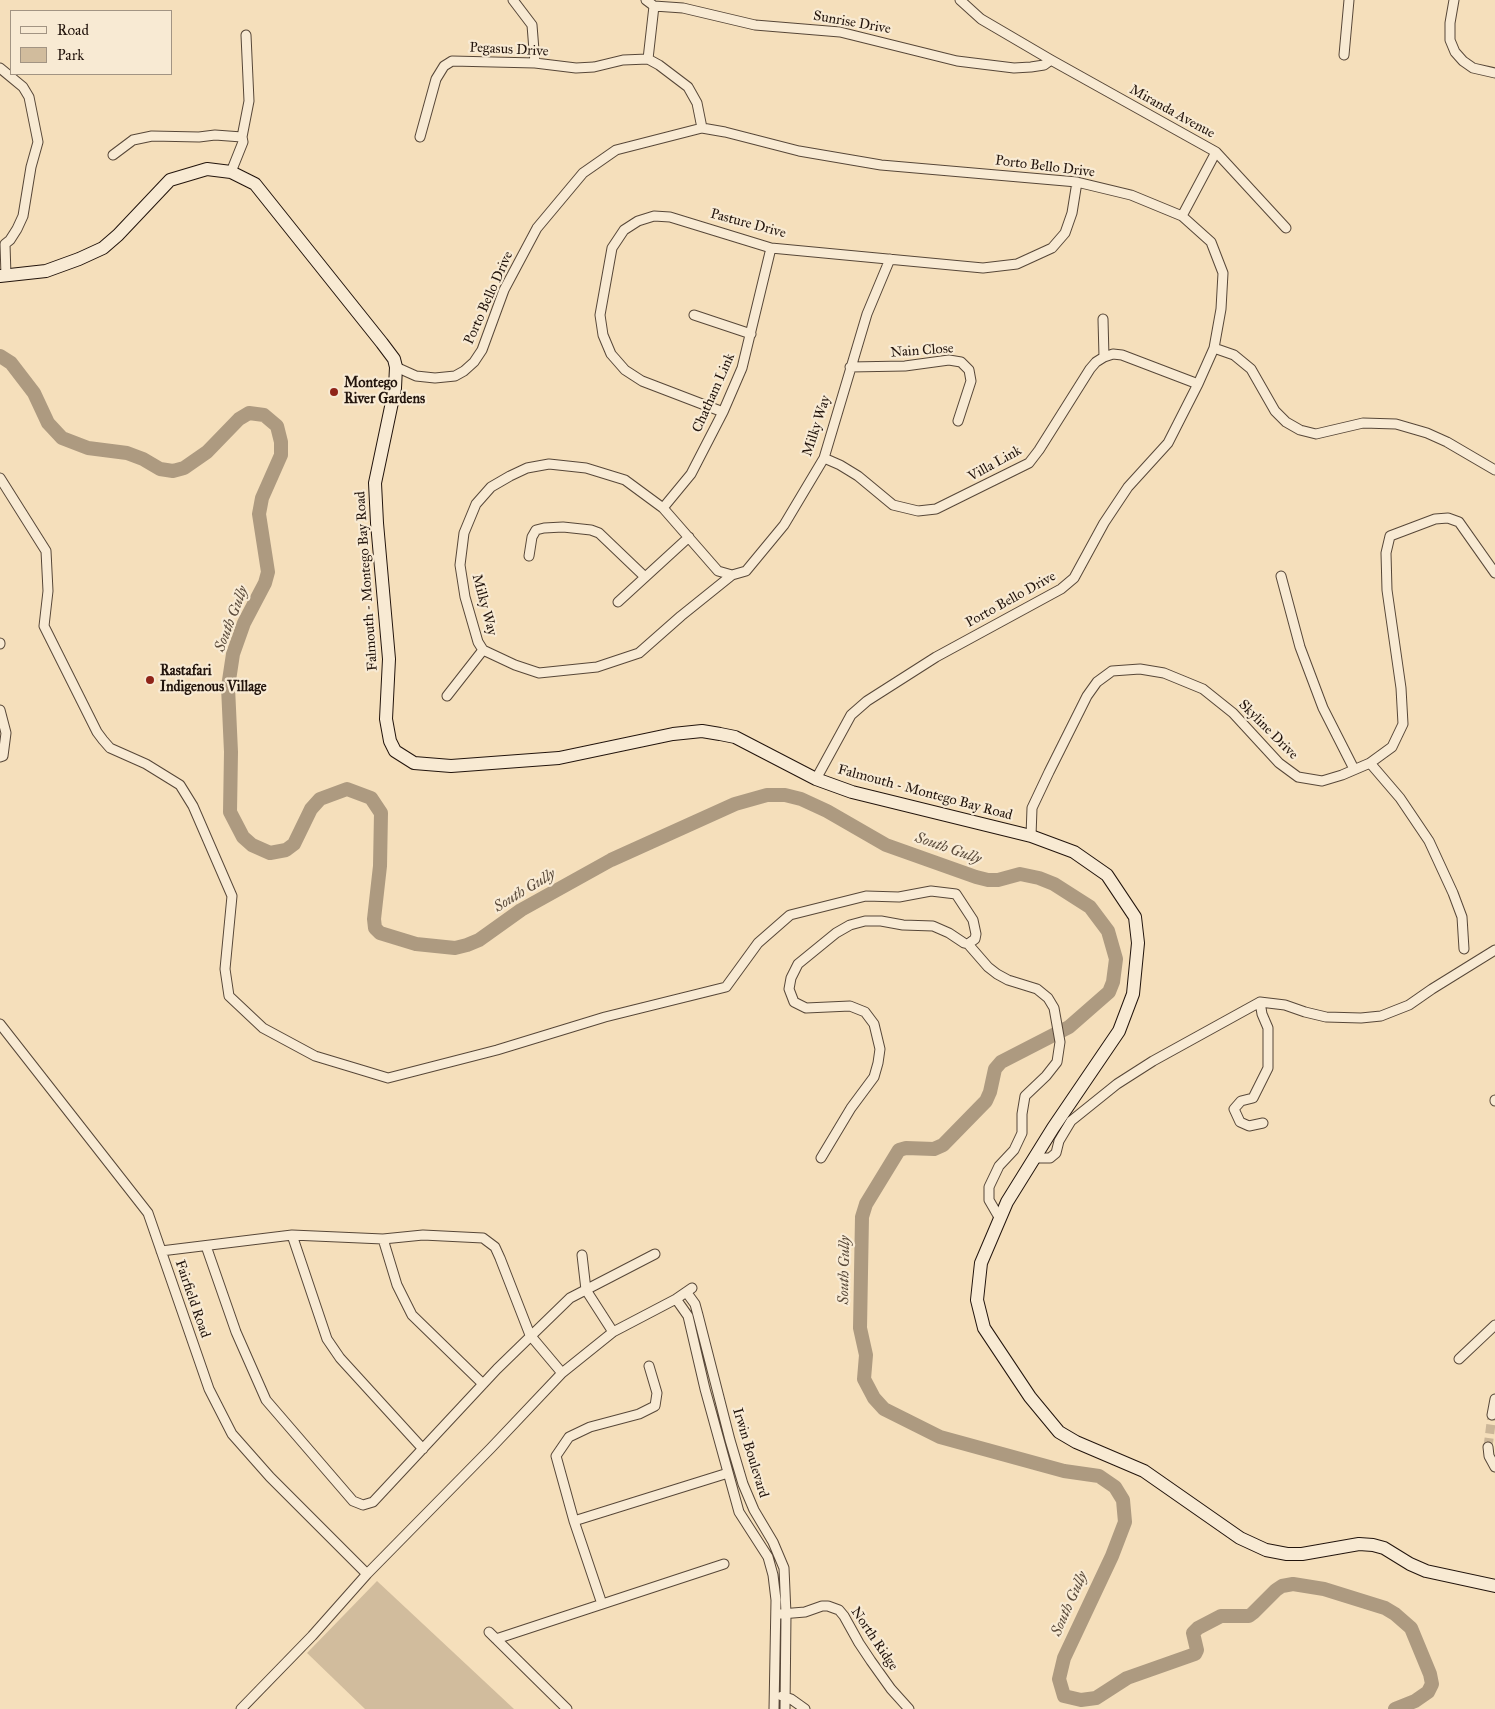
<!DOCTYPE html>
<html>
<head>
<meta charset="utf-8">
<style>
  body { margin:0 }
  #map { position:relative; width:1495px; height:1709px; overflow:hidden; background:#f5dfbb; font-family:"IM FELL Great Primer",serif }
  canvas { display:block }
  .legend { position:absolute; left:10px; top:10px; width:162px; height:65px; box-sizing:border-box; background:#f8ead3; border:1px solid #a29483; margin:0; padding:6px 9px; list-style:none; font-size:15px; color:#22140c }
  .legend li { display:flex; align-items:center; gap:10px; height:25px }
  .legend b { width:25px; border:1px solid #a29483 }
</style>
</head>
<body>
<div id="map">
<canvas width="1495" height="1709"></canvas>
<ul class="legend">
<li><b style="height:6px;background:#f8ead3"></b>Road</li>
<li><b style="height:14px;background:#d1bc9d"></b>Park</li>
</ul>
</div>
<script>
const ctx = document.querySelector('canvas').getContext('2d');
ctx.lineJoin = 'round';
function fillPath(path, color) { ctx.fillStyle = color; ctx.fill(path, 'evenodd'); }
const toPath = rows => new Path2D(rows.map(r => 'M' + r).join(''));
function stroke(path, color, width, dash) { ctx.strokeStyle = color; ctx.lineWidth = width; ctx.lineCap = dash ? 'butt' : 'round'; ctx.setLineDash(dash || []); ctx.stroke(path); }
function label(font, color, halo, rows, align = 'center') {
  ctx.font = font + ' "IM FELL Great Primer",serif'; ctx.lineWidth = 4.5; ctx.setLineDash([]); ctx.textBaseline = 'middle'; ctx.strokeStyle = halo; ctx.fillStyle = color; for (const [text, x, y, turn = 0] of rows) {
    ctx.save(); ctx.translate(x, y); ctx.rotate((+turn || 0) * Math.PI / 180); ctx.textAlign = isNaN(turn) ? turn : align; if (halo) ctx.strokeText(text, 0, 0); ctx.fillText(text, 0, 0); ctx.restore();
  }
}
fillPath(toPath([
  [377,1581,514,1709,365,1709,307,1653]
]), '#d1bc9d');
stroke(toPath([
  [0,356,11,363,34,393,48,423,62,438,88,448,127,453,143,459,160,469,173,471,184,468,207,452,239,419,249,413,264,415,277,426,281,442,281,455,262,498,259,514,268,572,265,583,244,623,233,654,228,687,231,752,230,812,243,837,252,845,270,853,286,850,294,844,311,809,320,799,347,789,371,798,381,813,380,866,374,919,375,928,380,933,416,944,455,948,467,945,479,940,521,910,611,860,735,804,767,795,785,795,801,799,827,811,886,845,976,877,988,880,998,880,1020,874,1039,878,1054,884,1090,907,1108,931,1116,959,1113,982,1109,992,1069,1027,1001,1062,995,1069,990,1092,986,1101,943,1145,934,1149,906,1148,899,1150,866,1204,862,1217,860,1328,866,1355,864,1379,874,1398,884,1409,940,1437,1064,1471,1099,1476,1115,1487,1123,1500,1125,1522,1112,1556,1064,1658,1059,1679,1064,1696,1081,1700,1096,1698,1127,1678,1195,1654,1197,1650,1193,1633,1198,1628,1221,1616,1249,1616,1253,1613,1276,1590,1282,1586,1293,1584,1324,1589,1385,1608,1395,1614,1411,1628,1430,1674,1432,1684,1428,1692,1415,1701,1395,1709]
]), '#ad9a80', 14);
stroke(toPath([
  [1488,1447,1492,1415]
]), '#cbb698', 9, [9, 4.5]);
const street = toPath([
  [513,0,532,25,535,63],
  [646,0,654,6],
  [960,0,981,19,1051,60,1216,152,1286,228],
  [1454,0,1450,23,1450,40,1455,52,1463,61,1473,68,1495,73],
  [654,6,683,8,755,25,840,32,957,61,1014,68,1031,67,1044,65,1051,60],
  [1344,55,1349,0],
  [648,59,659,65,688,87,697,103,702,128],
  [648,59,654,6],
  [0,68,23,87,29,97,38,142,31,167,23,216,17,229,10,240,5,244,6,276],
  [242,137,249,101,246,35],
  [420,137,436,79,444,66,452,61,535,63,576,68,594,67,623,60,648,59],
  [113,155,133,140,152,136,199,137,215,135,242,137,243,142,231,172],
  [1182,216,1216,152],
  [694,315,751,334],
  [1103,319,1104,357],
  [1214,348,1234,355,1251,369,1275,411,1286,422,1300,430,1316,434,1363,423,1396,424,1427,433,1447,442,1495,470],
  [396,367,416,376,435,378,455,376,464,371,474,362,482,350,504,290,537,228,583,173,616,150,702,128,725,132,799,151,881,165,1077,182,1131,195,1182,216,1211,242,1223,273,1221,309,1214,348,1198,384,1168,443,1128,487,1104,523,1074,578,1061,589,936,657,867,701,851,715,816,779],
  [850,367,905,366,949,360,961,362,969,370,971,381,958,421],
  [723,412,642,381,625,370,611,354,603,335,600,315,612,248,624,230,638,221,654,216,670,217,771,248,983,268,1017,264,1052,248,1065,233,1072,213,1077,182],
  [824,458,840,465,858,476,893,505,918,511,936,509,1029,463,1039,450,1090,369,1096,362,1104,357,1113,354,1122,355,1198,384],
  [0,478,46,551,48,591,44,626,97,732,103,740,110,748,146,764,180,785,193,806,232,896,225,969,229,996,263,1028,315,1056,388,1078,497,1050,605,1017,726,987,758,943,790,915,866,896,899,897,931,891,956,894,973,920,976,934,975,939,968,944,964,943,949,933,933,926,903,925,881,921,865,921,850,925,836,933,798,964,791,978,789,989,794,1002,806,1008,850,1006,865,1012,874,1024,880,1049,878,1063,874,1077,851,1108,821,1158],
  [663,508,691,474,723,412,742,368,771,248],
  [529,556,532,537,536,530,544,528,563,527,591,530,599,533,645,577],
  [732,575,681,616,639,653,597,667,539,673,515,665,483,650,478,642,465,597,460,565,464,533,476,504,491,487,510,476,527,468,549,464,586,468,625,480,663,508,718,571,732,575,746,571,784,525,824,458,867,314,890,259],
  [1281,576,1300,647,1323,708,1354,769],
  [618,602,689,537],
  [0,644,0,643],
  [447,696,483,650],
  [0,710,6,733,3,756,0,757],
  [1370,763,1400,798,1429,841,1453,893,1462,917,1464,949],
  [1031,836,1032,808,1049,772,1087,696,1097,682,1112,671,1140,669,1164,673,1203,689,1233,713,1279,763,1298,777,1322,781,1342,775,1370,763,1392,747,1403,724,1401,688,1387,590,1386,553,1390,536,1435,519,1448,518,1459,522,1495,573],
  [968,944,988,967,997,974,1008,980,1037,989,1048,998,1054,1008,1060,1042,1057,1062,1046,1076,1025,1096,1022,1114,1022,1133,1014,1150,999,1166,989,1187,989,1200,1000,1219],
  [1260,1002,1262,1014,1268,1028,1268,1068,1253,1098,1241,1101,1234,1109,1240,1122,1249,1126,1263,1123],
  [0,1024,148,1213,209,1389,232,1434,270,1477,367,1574],
  [1495,1100,1495,1101],
  [1034,1158,1050,1158,1056,1153,1059,1141,1071,1121,1117,1084,1153,1061,1260,1002,1285,1005,1305,1012,1326,1017,1361,1018,1381,1016,1409,1005,1432,989,1495,950],
  [292,1235,327,1339,340,1358,423,1449],
  [383,1239,397,1285,412,1315,483,1384],
  [206,1246,236,1332,266,1400,353,1501,363,1505,373,1502,497,1369,570,1298,655,1254],
  [161,1251,292,1235,383,1239,423,1235,483,1238,495,1247,500,1258,530,1335,562,1373],
  [582,1255,586,1290,613,1332],
  [687,1293,695,1304,698,1315,730,1440,743,1484,754,1510,773,1542,784,1568,786,1614,785,1709],
  [676,1299,688,1316,705,1389,739,1512,768,1557,773,1575,776,1600,774,1709],
  [1459,1359,1495,1325],
  [1492,1415,1495,1399],
  [1488,1447,1489,1456,1495,1467],
  [574,1521,728,1473],
  [602,1604,574,1521,556,1456,569,1437,590,1427,639,1414,655,1406,657,1393,649,1366],
  [781,1614,805,1612,822,1606,828,1606,839,1610,844,1616,859,1643,871,1661,891,1689,909,1709],
  [489,1632,567,1709],
  [496,1639,724,1564],
  [782,1696,791,1699,805,1709],
  [241,1709,312,1636,367,1574,491,1448,562,1373,613,1332,676,1299,692,1288]
]);
const secondary = toPath([
  [0,276,46,271,79,259,103,248,118,235,170,180,207,169,231,172,255,184,382,343,394,359,396,367,395,388,375,483,377,523,389,659,386,719,390,741,395,751,414,763,451,766,559,758,673,734,702,731,720,734,735,737,816,779,852,792,1031,836,1074,852,1107,875,1135,917,1138,943,1133,994,1119,1031,1053,1128,1007,1202,981,1263,980,1272,977,1300,984,1328,1030,1397,1059,1432,1076,1442,1144,1471,1240,1538,1266,1550,1287,1554,1302,1554,1359,1544,1373,1545,1384,1548,1410,1564,1426,1571,1495,1586]
]);
stroke(street, '#574738', 11);
stroke(secondary, '#22140c', 14);
stroke(street, '#f8ead3', 9);
stroke(secondary, '#f8ead3', 12);
for (const [x, y, r, color] of [
  [334,392,5,"#8f2418"],
  [150,680,5,"#8f2418"]
]) { const dot = new Path2D(); dot.arc(x, y, r, 0, 2 * Math.PI); ctx.fillStyle = color; ctx.fill(dot); stroke(dot, '#f8ead3', 2); }
label('14px', '#22140c', '#f8ead3', [
  ["Sunrise Drive",852,23,10],
  ["Pegasus Drive",509,50,3],
  ["Miranda Avenue",1172,112,29],
  ["Porto Bello Drive",1045,167,7],
  ["Pasture Drive",748,224,15],
  ["Porto Bello Drive",489,298,-66],
  ["Nain Close",922,351,-4],
  ["Chatham Link",714,393,-66],
  ["Milky Way",817,426,-72],
  ["Villa Link",995,464,-29],
  ["Falmouth - Montego Bay Road",367,581,-94],
  ["Porto Bello Drive",1011,600,-29],
  ["Milky Way",484,605,75],
  ["Skyline Drive",1268,730,45],
  ["Falmouth - Montego Bay Road",925,793,15],
  ["Fairfield Road",192,1299,71],
  ["Irwin Boulevard",750,1453,73],
  ["North Ridge",874,1639,56]
]);
label('bold 14px', '#22140c', '#f8ead3', [
  ["Montego",344,384],
  ["River Gardens",344,400],
  ["Rastafari",160,672],
  ["Indigenous Village",160,688]
], 'left');
label('italic 15px', '#5a4a3a', '#f8ead3', [
  ["South Gully",232,619,-69],
  ["South Gully",948,849,19],
  ["South Gully",525,891,-31],
  ["South Gully",845,1270,-89],
  ["South Gully",1070,1604,-66]
]);
</script>
</body>
</html>
